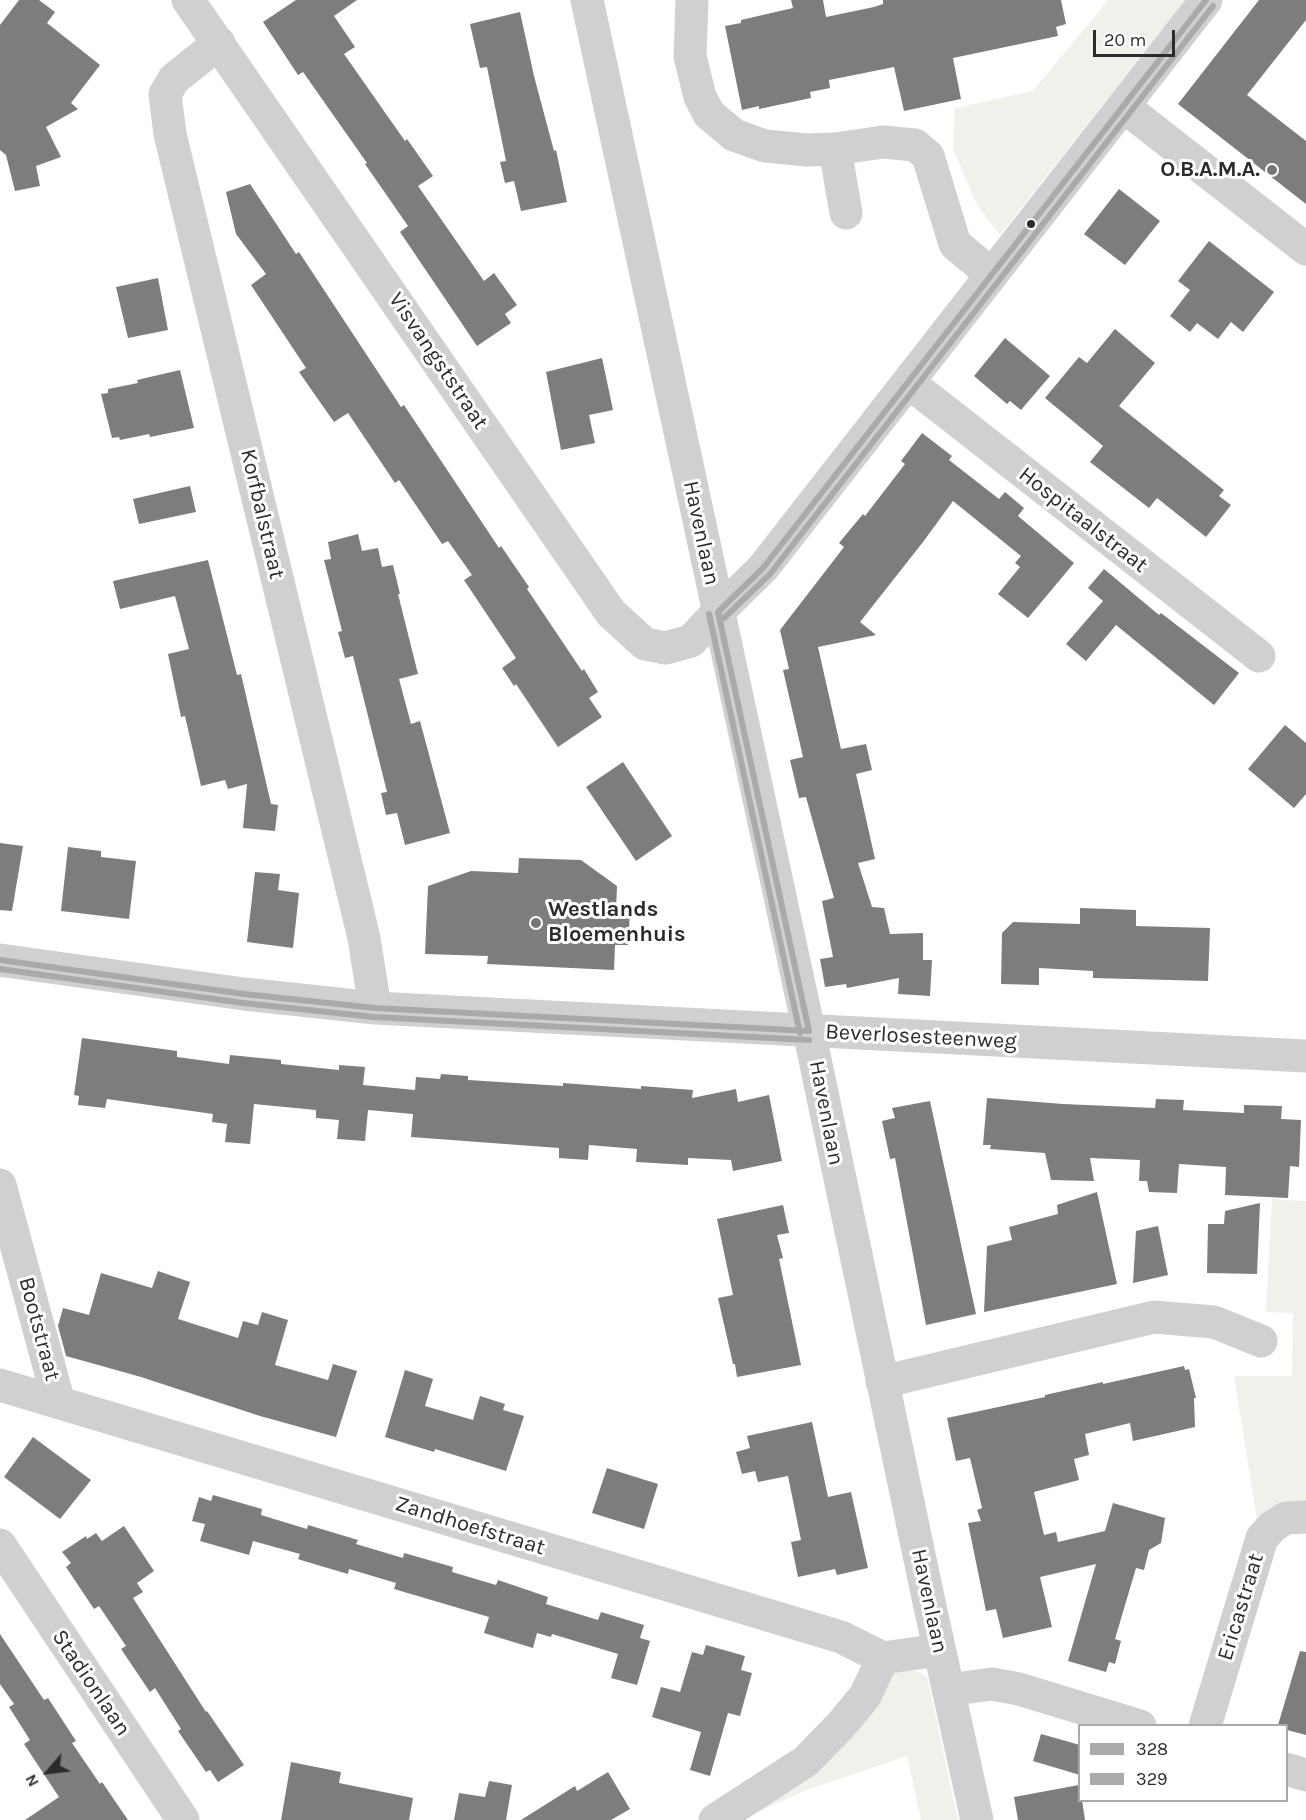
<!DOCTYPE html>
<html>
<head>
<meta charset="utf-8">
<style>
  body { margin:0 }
  #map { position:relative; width:1306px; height:1820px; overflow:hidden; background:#fff; font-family:Karla,sans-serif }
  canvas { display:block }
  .legend { position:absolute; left:1078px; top:1724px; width:210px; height:78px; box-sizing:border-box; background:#fff; border:2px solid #aaa; margin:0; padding:8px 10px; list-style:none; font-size:18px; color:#2b2b2b }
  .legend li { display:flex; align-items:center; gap:12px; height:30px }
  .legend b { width:30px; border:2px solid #aaa }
  .north { position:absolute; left:18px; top:1742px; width:60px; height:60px; -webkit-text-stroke:4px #fff; paint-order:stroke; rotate:242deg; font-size:16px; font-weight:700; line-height:24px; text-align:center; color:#2b2b2b }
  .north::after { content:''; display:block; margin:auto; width:21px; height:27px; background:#2b2b2b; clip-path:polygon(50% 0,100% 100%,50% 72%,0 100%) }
  .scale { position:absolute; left:1093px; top:30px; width:82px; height:27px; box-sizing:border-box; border:3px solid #2b2b2b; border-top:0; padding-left:8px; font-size:18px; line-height:21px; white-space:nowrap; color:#2b2b2b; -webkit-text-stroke:4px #fff; paint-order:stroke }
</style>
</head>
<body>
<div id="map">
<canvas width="1306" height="1820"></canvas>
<ul class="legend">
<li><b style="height:8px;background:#aaa"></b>328</li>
<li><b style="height:8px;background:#aaa"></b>329</li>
</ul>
<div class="north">N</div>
<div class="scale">20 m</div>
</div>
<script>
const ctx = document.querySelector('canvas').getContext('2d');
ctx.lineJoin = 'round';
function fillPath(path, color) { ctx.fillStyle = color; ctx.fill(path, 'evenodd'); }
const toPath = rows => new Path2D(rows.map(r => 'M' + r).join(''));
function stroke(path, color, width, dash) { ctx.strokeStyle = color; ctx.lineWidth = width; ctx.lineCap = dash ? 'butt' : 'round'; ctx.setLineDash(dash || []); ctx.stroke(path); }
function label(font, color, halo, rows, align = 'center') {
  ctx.font = font + ' Karla,sans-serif'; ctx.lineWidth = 6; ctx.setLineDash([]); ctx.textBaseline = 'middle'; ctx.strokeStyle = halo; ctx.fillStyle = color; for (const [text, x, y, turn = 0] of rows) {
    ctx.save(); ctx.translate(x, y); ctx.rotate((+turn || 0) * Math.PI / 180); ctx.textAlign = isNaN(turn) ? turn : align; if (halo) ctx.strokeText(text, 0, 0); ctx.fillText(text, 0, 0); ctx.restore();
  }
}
fillPath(toPath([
  [1108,0,1185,0,1000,235,977,205,953,149,955,108,1033,91],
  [1272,1199,1306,1201,1306,1504,1278,1504,1266,1510,1257,1520,1234,1376,1292,1376,1293,1313,1266,1312],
  [910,1670,919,1672,927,1677,958,1820,921,1820,907,1756,804,1791,741,1820,891,1673]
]), '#eff2eb');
fillPath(toPath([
  [19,0,39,0,55,12,47,23,100,65,71,103,78,109,46,127,61,157,36,166,40,186,15,191,6,155,0,150,0,25],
  [296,0,357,0,334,16,355,47,344,54,405,141,407,139,433,176,418,186,484,281,494,273,517,305,505,314,511,323,477,346,400,232,408,226,365,164,367,163,303,72,298,75,263,22],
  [791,0,823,0,826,17,874,7,883,4,883,0,1061,0,1066,24,1056,27,1058,36,953,58,961,99,904,111,894,67,829,80,830,88,810,92,811,98,759,109,759,106,742,110,725,26,741,23,741,20,793,8],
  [1259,0,1306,0,1306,20,1247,95,1306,141,1306,204,1178,104],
  [520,12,534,76,554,151,556,150,567,202,521,211,514,181,505,183,500,162,506,161,487,67,480,68,470,24],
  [250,184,296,254,299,252,401,407,404,405,499,548,501,546,529,587,527,589,582,671,584,669,598,692,589,698,602,717,558,747,516,684,514,686,502,668,516,658,464,580,472,575,448,541,442,544,399,480,395,483,348,413,334,422,299,372,306,368,251,285,266,274,236,234,226,192],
  [1119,189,1160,221,1125,265,1084,234],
  [1209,241,1274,292,1243,332,1231,322,1218,339,1197,323,1190,332,1170,316,1190,290,1178,281],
  [158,278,168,330,128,338,116,287],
  [1115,329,1155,363,1119,406,1224,490,1219,496,1231,505,1206,537,1157,498,1149,508,1090,462,1103,446,1045,398,1079,357,1087,363],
  [1005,338,1050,376,1021,410,1010,401,1007,404,974,376],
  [602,358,613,410,589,415,595,443,561,450,546,372],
  [180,370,194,428,150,437,149,434,120,440,119,437,112,438,101,394,108,393,108,389,138,383,137,380],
  [922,433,952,456,949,460,999,499,1005,492,1024,508,1018,516,1074,563,1028,618,998,594,1020,567,1015,563,1021,556,953,501,923,542,860,622,876,635,818,647,841,749,866,744,872,770,856,774,875,859,858,863,872,907,884,908,890,934,923,933,923,960,932,960,930,996,898,994,899,978,847,988,846,984,825,987,820,959,833,957,822,901,834,898,806,797,799,798,790,760,803,757,783,670,789,669,780,630,844,547,839,543,863,514,865,516,905,464,901,461],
  [190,486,196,512,139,524,133,499],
  [358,534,362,551,378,548,382,567,393,565,400,594,398,594,418,674,399,679,411,724,420,721,450,833,405,845,397,813,386,815,381,793,387,792,353,656,345,658,338,632,342,631,324,560,331,559,328,542],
  [208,560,237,675,241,674,271,804,278,805,275,831,243,828,247,784,228,789,225,780,201,786,185,716,181,717,168,654,189,649,175,596,120,609,113,581],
  [1104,569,1159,615,1161,613,1239,673,1214,705,1116,625,1086,661,1066,644,1103,601,1088,588],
  [1285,725,1306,743,1306,794,1294,808,1248,769],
  [623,762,672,836,636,861,586,787],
  [0,843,23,846,12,911,0,910],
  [68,847,101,851,101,857,136,861,129,919,61,911],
  [519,858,581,860,617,886,616,911,630,911,628,945,615,945,614,970,487,964,488,956,425,954,428,886,471,871,518,873],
  [255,872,280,874,278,890,299,893,293,948,247,942],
  [1080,908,1136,910,1136,926,1210,928,1208,981,1093,978,1093,971,1039,968,1039,985,1001,984,1002,933,1013,922,1080,924],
  [82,1038,177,1051,177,1057,229,1064,230,1055,281,1060,281,1064,339,1070,339,1065,365,1067,363,1085,415,1090,416,1077,440,1079,441,1074,468,1076,468,1080,563,1086,563,1083,641,1089,641,1086,693,1090,692,1098,736,1089,738,1102,769,1095,782,1161,733,1171,731,1160,688,1158,688,1165,636,1162,637,1149,589,1145,588,1160,559,1158,559,1148,411,1137,413,1114,368,1110,365,1141,337,1139,339,1120,316,1118,316,1110,254,1104,250,1144,225,1142,227,1124,212,1122,213,1114,107,1099,105,1108,78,1105,79,1096,74,1095],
  [987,1098,1063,1104,1155,1108,1156,1099,1184,1100,1183,1110,1244,1113,1244,1105,1282,1106,1281,1119,1301,1120,1299,1167,1290,1166,1288,1198,1225,1195,1226,1167,1179,1164,1177,1193,1149,1192,1147,1181,1139,1181,1140,1160,1090,1158,1094,1181,1051,1180,1045,1153,990,1149,991,1145,983,1145],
  [930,1101,976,1314,926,1325,895,1158,890,1159,882,1121,895,1118,892,1108],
  [1097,1192,1117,1284,984,1312,987,1246,1012,1240,1009,1227,1058,1214,1057,1205],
  [1260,1203,1257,1274,1207,1273,1208,1224,1224,1224,1225,1211],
  [783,1205,789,1233,777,1235,783,1258,779,1259,801,1365,737,1377,735,1364,733,1364,718,1298,733,1295,717,1219],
  [1158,1226,1168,1275,1133,1283,1136,1231],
  [158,1271,190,1282,178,1319,238,1338,243,1321,258,1325,262,1312,288,1320,275,1365,328,1380,333,1364,357,1371,336,1437,260,1416,141,1377,66,1356,58,1326,63,1308,89,1315,101,1273,152,1288],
  [1184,1366,1185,1370,1189,1369,1196,1398,1194,1398,1195,1427,1133,1441,1130,1423,1085,1434,1089,1455,1074,1459,1079,1480,1034,1492,1044,1535,1056,1532,1058,1542,1105,1531,1113,1503,1165,1518,1161,1543,1149,1550,1144,1570,1136,1568,1115,1639,1121,1641,1115,1664,1109,1662,1106,1672,1068,1661,1096,1564,1040,1577,1052,1627,1003,1638,996,1609,986,1611,968,1523,981,1521,977,1510,982,1508,970,1458,956,1461,947,1418,1045,1397,1045,1395,1103,1382,1103,1384],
  [405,1370,433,1379,425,1406,473,1420,480,1396,505,1404,503,1410,524,1416,506,1471,435,1449,434,1452,385,1437],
  [812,1422,828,1497,851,1492,868,1568,837,1575,835,1569,798,1577,791,1542,801,1540,788,1476,758,1482,755,1471,742,1474,736,1452,750,1448,747,1436],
  [33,1437,91,1480,60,1519,4,1477],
  [607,1468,658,1484,644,1529,592,1513],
  [213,1495,262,1509,261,1515,307,1529,308,1525,358,1540,356,1544,403,1558,404,1553,453,1567,452,1572,496,1585,498,1580,548,1597,546,1604,598,1620,601,1612,644,1625,640,1638,650,1641,637,1685,611,1678,618,1654,552,1634,551,1637,537,1633,533,1648,484,1633,489,1617,394,1589,396,1583,349,1569,348,1574,304,1561,298,1559,300,1554,253,1541,249,1555,200,1541,205,1524,192,1521,199,1497,211,1501],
  [124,1526,154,1571,137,1583,143,1592,133,1598,206,1712,207,1711,244,1765,218,1782,210,1770,206,1772,178,1731,181,1729,155,1688,150,1692,121,1649,126,1646,99,1606,94,1609,66,1567,71,1563,62,1552,86,1536,87,1539,96,1533,102,1541],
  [0,1634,44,1700,48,1698,76,1741,72,1743,100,1784,102,1782,128,1820,25,1820,59,1797,24,1744,30,1740,9,1707,14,1704,0,1684],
  [706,1645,745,1656,741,1670,752,1673,740,1716,728,1713,710,1776,690,1770,701,1732,652,1717,661,1687,680,1692,692,1652,703,1655],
  [1300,1651,1306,1652,1306,1735,1287,1730,1287,1725,1278,1725],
  [1041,1734,1080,1745,1080,1775,1033,1761],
  [291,1762,341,1772,339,1783,413,1798,409,1820,281,1820],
  [608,1772,630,1809,611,1820,521,1820,575,1786,577,1791],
  [489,1781,512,1785,506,1820,454,1820,459,1793,485,1797],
  [1079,1785,1080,1800,1082,1800,1085,1820,1018,1820,1014,1797]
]), '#7d7d7d');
stroke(toPath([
  [188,0,611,613,645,644,666,648,691,641,718,612,763,568,1206,0],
  [587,0,809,1031,929,1602,977,1820],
  [692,0,690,56,700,97,709,114,734,135,765,146,807,150,835,149,846,213],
  [219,43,174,79,165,94,170,134,364,938,375,1008],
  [1123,106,1306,249],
  [835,149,883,142,915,145,928,156,955,244,992,275],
  [908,382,1259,656],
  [0,960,244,994,375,1008,1306,1056],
  [0,1185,59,1403],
  [882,1382,1154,1317,1214,1322,1261,1341],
  [0,1385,841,1637,883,1658,939,1650],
  [0,1545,183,1820],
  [948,1690,992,1684,1019,1689,1140,1726],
  [1205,1726,1262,1538,1273,1526,1286,1518,1306,1517],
  [1286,1769,1306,1775],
  [715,1820,806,1761,841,1725,865,1696,883,1658]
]), '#d0d0d0', 33);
stroke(toPath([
  [718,612,763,568,1206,0],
  [718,612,809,1031],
  [0,960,244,994,375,1008,809,1031]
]), '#aaa', 6);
stroke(toPath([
  [709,614,800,1033],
  [724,618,770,574,1213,6],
  [0,969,243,1003,374,1017,809,1040]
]), '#aaa', 6);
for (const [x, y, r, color] of [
  [1272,170,6,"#757575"],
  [1031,224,5,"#2b2b2b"],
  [536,923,6,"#757575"]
]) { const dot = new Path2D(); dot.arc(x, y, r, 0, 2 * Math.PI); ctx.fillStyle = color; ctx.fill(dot); stroke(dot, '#fff', 2); }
label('bold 22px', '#2b2b2b', '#fff', [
  ["O.B.A.M.A.",1260,170],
  ["Westlands",548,910,"left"],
  ["Bloemenhuis",548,935,"left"]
], 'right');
label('22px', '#2b2b2b', '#fff', [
  ["Visvangststraat",438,361,56],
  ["Korfbalstraat",262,514,77],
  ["Hospitaalstraat",1083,520,38],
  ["Havenlaan",701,533,78],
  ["Beverlosesteenweg",921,1037,3],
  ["Havenlaan",826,1113,79],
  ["Bootstraat",39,1329,75],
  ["Zandhoefstraat",470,1526,17],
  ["Havenlaan",929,1601,78],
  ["Ericastraat",1241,1607,-73],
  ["Stadionlaan",91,1683,56]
]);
</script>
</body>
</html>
